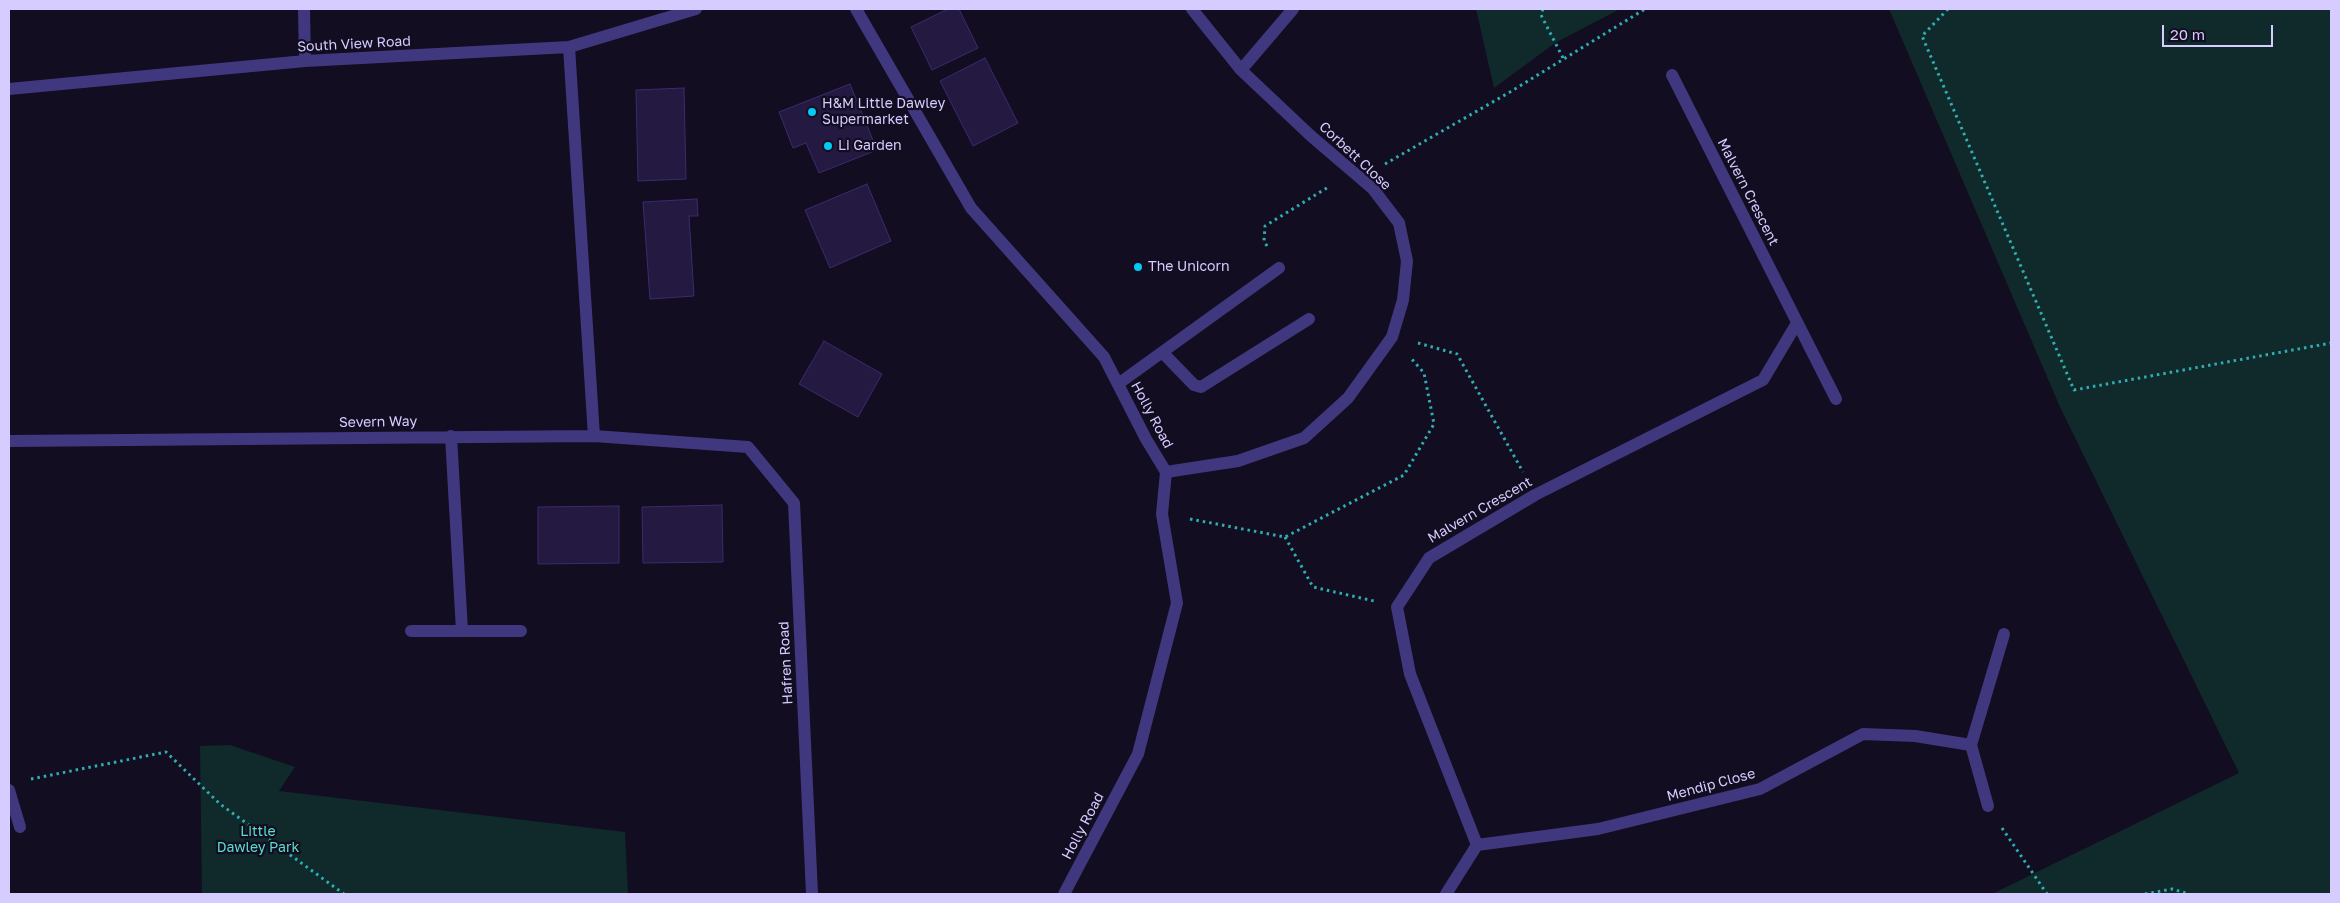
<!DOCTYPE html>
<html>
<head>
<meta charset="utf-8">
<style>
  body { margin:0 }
  #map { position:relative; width:2340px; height:903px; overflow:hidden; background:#120d20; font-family:"Golos Text",sans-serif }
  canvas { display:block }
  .frame { position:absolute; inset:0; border:10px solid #d6ccff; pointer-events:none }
  .scale { position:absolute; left:2162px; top:25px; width:111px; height:22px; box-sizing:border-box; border:2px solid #d6ccff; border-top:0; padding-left:6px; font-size:15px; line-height:18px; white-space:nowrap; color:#d6ccff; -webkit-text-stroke:4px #120d20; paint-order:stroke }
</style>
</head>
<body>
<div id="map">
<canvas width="2340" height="903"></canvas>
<div class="frame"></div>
<div class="scale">20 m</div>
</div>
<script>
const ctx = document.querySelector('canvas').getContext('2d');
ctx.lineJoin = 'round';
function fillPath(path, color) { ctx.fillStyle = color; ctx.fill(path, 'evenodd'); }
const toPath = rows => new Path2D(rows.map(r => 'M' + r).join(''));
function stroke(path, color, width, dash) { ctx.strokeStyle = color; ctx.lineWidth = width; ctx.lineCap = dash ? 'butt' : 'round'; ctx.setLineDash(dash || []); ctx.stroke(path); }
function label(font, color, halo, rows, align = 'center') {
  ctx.font = font + ' "Golos Text",sans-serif'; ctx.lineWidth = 4.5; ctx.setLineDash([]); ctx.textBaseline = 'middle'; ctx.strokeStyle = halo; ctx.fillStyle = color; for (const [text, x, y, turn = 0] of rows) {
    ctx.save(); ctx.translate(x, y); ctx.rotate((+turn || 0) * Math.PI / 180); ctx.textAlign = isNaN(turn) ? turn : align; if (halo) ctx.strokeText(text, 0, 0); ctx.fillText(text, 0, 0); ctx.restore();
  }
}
fillPath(toPath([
  [1476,9,1620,9,1555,43,1494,88],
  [1889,9,2331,9,2331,894,1992,894,2239,773,2060,407],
  [230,745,295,767,279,791,625,832,628,894,202,894,200,746]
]), '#10292a');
const building = toPath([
  [948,9,959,9,978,48,932,70,911,27,948,9],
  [985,58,1018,123,973,146,940,81,985,58],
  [850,84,877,150,819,173,806,143,793,148,779,112,850,84],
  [684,88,686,179,638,181,636,90,684,88],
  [867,184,891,241,830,268,805,210,867,184],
  [697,199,698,216,689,216,694,296,650,299,643,202,697,199],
  [824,341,882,374,858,417,799,384,824,341],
  [722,505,723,562,643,563,642,507,722,505],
  [619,506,619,563,538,564,538,507,619,506]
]);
fillPath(building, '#241941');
stroke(building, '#3d2b6d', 1);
stroke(toPath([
  [1543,9,1541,15,1563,58],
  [1948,9,1922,36,2074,390,2331,343],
  [1385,164,1510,92,1645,9],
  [1267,246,1264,241,1265,226,1330,186],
  [1418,343,1457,354,1523,472],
  [1190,519,1285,537,1404,475,1434,424,1424,373,1410,357],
  [1285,537,1313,587,1374,601],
  [31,779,166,752,220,804,344,894],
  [2002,828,2047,894],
  [2145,894,2172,889,2189,894]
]), '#2eaeb1', 3, [2.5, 4]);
stroke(toPath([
  [1163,353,1194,385,1201,387,1309,319],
  [1118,384,1279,268]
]), '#40387f', 12);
stroke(toPath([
  [304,9,305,61],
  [569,47,594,436],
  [1241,70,1293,9],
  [1672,75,1836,399],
  [9,89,305,61,569,47,696,9],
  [451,436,462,631],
  [9,441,594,436,748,447,794,503,812,894],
  [1166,472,1238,461,1304,438,1348,398,1392,337,1403,300,1407,261,1399,223,1373,189,1311,136,1241,70,1192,9],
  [411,631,521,631],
  [9,790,20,827],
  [1988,806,1971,745,2004,634],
  [1477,845,1598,829,1760,789,1863,734,1915,736,1971,745],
  [1446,894,1477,845,1410,674,1397,607,1429,558,1535,495,1763,380,1797,323]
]), '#40387f', 12);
stroke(toPath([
  [856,9,971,208,1104,357,1146,439,1166,472,1162,514,1177,603,1138,754,1064,894]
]), '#40387f', 12);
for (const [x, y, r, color] of [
  [812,112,5,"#01caf6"],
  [828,146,5,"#01caf6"],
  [1138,267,5,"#01caf6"]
]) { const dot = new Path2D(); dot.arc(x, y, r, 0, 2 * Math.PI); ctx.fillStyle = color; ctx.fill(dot); stroke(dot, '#120d20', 2); }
label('14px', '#d6ccff', '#120d20', [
  ["South View Road",354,44,-3],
  ["Corbett Close",1355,156,43],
  ["Malvern Crescent",1748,192,63],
  ["Holly Road",1152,415,62],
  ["Severn Way",378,422,-1],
  ["Malvern Crescent",1480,510,-30],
  ["Hafren Road",786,663,-93],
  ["Mendip Close",1711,785,-15],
  ["Holly Road",1083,826,-62]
]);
label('14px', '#d6ccff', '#120d20', [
  ["H&M Little Dawley",822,104],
  ["Supermarket",822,120],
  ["Li Garden",838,146],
  ["The Unicorn",1148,267]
], 'left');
label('14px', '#58dec7', '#120d20', [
  ["Little",258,832],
  ["Dawley Park",258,848]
]);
</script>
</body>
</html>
